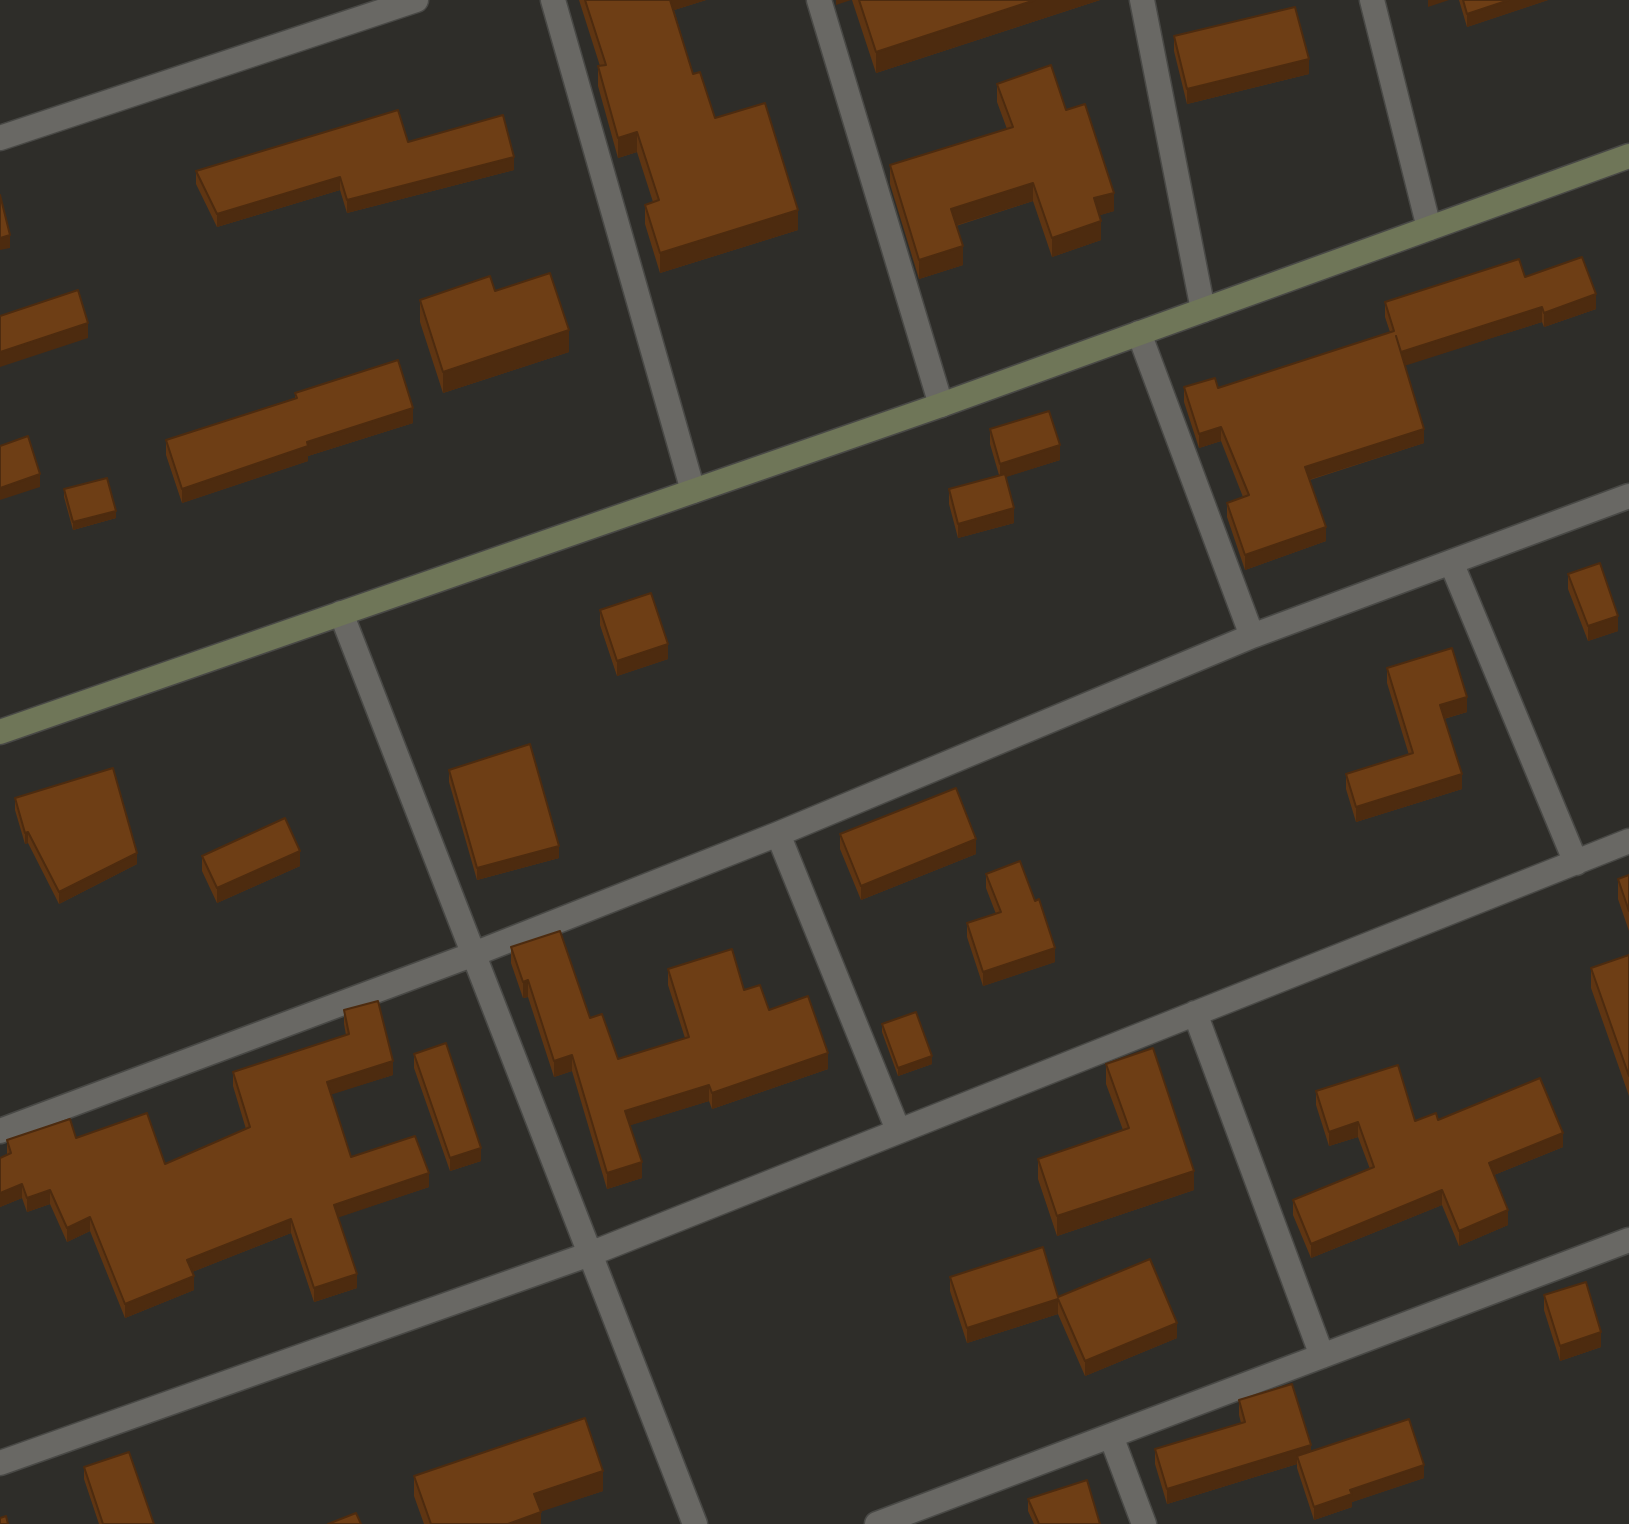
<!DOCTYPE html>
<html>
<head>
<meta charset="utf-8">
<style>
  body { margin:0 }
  canvas { display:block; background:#2e2d29 }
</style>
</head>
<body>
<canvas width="1629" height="1524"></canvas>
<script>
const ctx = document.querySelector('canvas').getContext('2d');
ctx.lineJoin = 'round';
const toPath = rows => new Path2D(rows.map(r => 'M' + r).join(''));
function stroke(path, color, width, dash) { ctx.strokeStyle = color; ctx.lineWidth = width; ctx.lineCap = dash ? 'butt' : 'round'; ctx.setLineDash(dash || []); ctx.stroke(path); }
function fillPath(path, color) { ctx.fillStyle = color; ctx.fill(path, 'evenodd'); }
const street = toPath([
  [553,0,693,491],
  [819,0,941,405],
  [1142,0,1203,310],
  [1372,0,1429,228],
  [0,138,416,0],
  [1139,333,1252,636],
  [1451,562,1576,863],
  [341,613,695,1524],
  [778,834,898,1130],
  [1195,1013,1322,1356],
  [0,1131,474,954,778,834,1252,636,1629,496],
  [1111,1436,1144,1524],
  [0,1463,590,1254,1629,841],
  [877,1524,1629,1240]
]);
const secondary = toPath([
  [0,732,941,405,1629,156]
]);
stroke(street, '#494946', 27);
stroke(secondary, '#494946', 27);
stroke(street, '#696864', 24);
stroke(secondary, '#6f7658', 24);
fillPath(toPath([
  [579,0,706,0,674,10,693,74,715,118,798,230,660,273,645,224,645,205,653,202,637,152,618,158,598,86,598,66,600,66],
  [852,0,1100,0,876,73],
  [1459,0,1548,0,1467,27],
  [1174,36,1309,74,1187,104,1174,51],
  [997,84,1066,110,1114,211,1100,215,1101,240,1052,257,1033,201,956,226,963,265,919,279,890,184,890,165,1007,129,997,102],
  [408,142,514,170,347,213,340,190,217,227,196,184,196,171],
  [1525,277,1596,309,1544,327,1542,322,1405,365,1424,443,1310,480,1326,541,1245,570,1227,517,1227,503,1243,497,1221,441,1199,448,1184,402,1184,387,1218,388,1390,332,1385,317,1385,302],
  [495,291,569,352,443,393,420,322,420,300],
  [295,393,413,423,308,456,308,461,182,503,166,455,166,440,295,398],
  [990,429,1060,460,1005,477,1014,523,958,538,949,504,949,489,999,475,990,444],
  [64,489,116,518,73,530,64,497],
  [1568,574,1618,631,1588,641,1568,589],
  [600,610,668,659,617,676,600,625],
  [1387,668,1467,712,1444,719,1462,789,1356,822,1346,789,1346,774,1409,755,1387,683],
  [449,770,559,858,477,880,449,782],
  [15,798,137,864,59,904,28,843,25,844,15,810],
  [840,834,976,854,861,900,840,849],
  [202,856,300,866,217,903,202,871],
  [986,874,1035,901,1055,962,983,986,967,937,967,923,996,914,986,888],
  [1629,875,1629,931,1618,899,1618,879],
  [511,947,590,1018,618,1059,685,1038,668,985,668,969,744,990,769,1010,828,1069,712,1109,709,1101,630,1125,642,1178,607,1189,572,1071,554,1077,528,997,523,998,511,963],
  [1629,955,1629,1096,1591,988,1591,968],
  [344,1010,393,1075,331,1094,351,1157,429,1187,338,1217,357,1288,314,1302,291,1233,192,1272,194,1290,125,1318,90,1231,67,1242,50,1204,27,1212,22,1198,0,1207,0,1158,7,1154,7,1140,76,1138,165,1164,246,1129,233,1086,233,1072,346,1035,344,1024],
  [882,1024,932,1064,898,1076,882,1032],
  [414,1054,481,1161,450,1171,414,1068],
  [1106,1064,1194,1190,1057,1236,1038,1179,1038,1159,1123,1130,1106,1084],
  [1316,1091,1415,1121,1438,1120,1563,1147,1494,1175,1508,1225,1459,1246,1442,1205,1311,1258,1293,1215,1293,1200,1370,1169,1358,1137,1329,1146,1316,1105],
  [950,1277,1058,1297,1177,1338,1085,1376,1058,1314,967,1343,950,1291],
  [1544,1295,1601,1347,1560,1361,1544,1310],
  [1239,1400,1311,1451,1424,1478,1352,1502,1352,1507,1314,1520,1297,1468,1297,1464,1167,1504,1155,1464,1155,1449,1241,1423,1239,1415],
  [84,1467,154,1524,99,1524,84,1479],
  [414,1476,603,1491,541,1511,541,1524,424,1524,414,1496],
  [1028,1499,1100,1524,1034,1524,1028,1511]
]), '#5f3512');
fillPath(toPath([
  [668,0,706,0,668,12],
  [836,0,851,0,836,5],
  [1035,0,1100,0,876,73,876,52],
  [1428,0,1449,0,1428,7],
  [1509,0,1548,0,1467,27,1467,14],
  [1309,59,1309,74,1187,104,1187,89],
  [637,132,637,152,618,158,618,138],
  [514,157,514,170,347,213,347,200],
  [340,177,340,190,217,227,217,214],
  [1033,183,1033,201,951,227,951,209],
  [1114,193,1114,211,1094,217,1094,198],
  [798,210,798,230,660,273,660,253],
  [1101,221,1101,240,1052,257,1052,238],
  [10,235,10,248,0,250,0,238],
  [963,246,963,265,919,279,919,260],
  [1596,294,1596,309,1544,327,1544,313],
  [1542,307,1542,322,1401,367,1401,352],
  [88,323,88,338,0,367,0,352],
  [569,330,569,352,443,393,443,372],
  [413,408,413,423,308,456,308,461,182,503,182,489,307,442],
  [1221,427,1221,441,1199,448,1199,434],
  [1424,429,1424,443,1305,481,1305,467],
  [1060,445,1060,460,1000,479,1000,464],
  [40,474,40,487,0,500,0,488],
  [1014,508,1014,523,958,538,958,524],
  [116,511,116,518,73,530,73,522],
  [1326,527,1326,541,1245,570,1245,555],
  [1618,616,1618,631,1588,641,1588,626],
  [668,644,668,659,617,676,617,661],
  [1467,697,1467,712,1440,720,1440,705],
  [1462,774,1462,789,1356,822,1356,807],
  [28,832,28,843,25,844,25,833],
  [976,839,976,854,861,900,861,886],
  [559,846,559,858,477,880,477,868],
  [300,851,300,866,217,903,217,888],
  [137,853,137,864,59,904,59,892],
  [1055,948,1055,962,983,986,983,972],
  [528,980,528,997,523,998,523,982],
  [828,1053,828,1069,712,1109,712,1093],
  [572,1055,572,1071,554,1077,554,1061],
  [932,1056,932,1064,898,1076,898,1068],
  [393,1061,393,1075,327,1096,327,1082],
  [709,1085,709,1101,625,1127,625,1111],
  [1358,1122,1358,1137,1329,1146,1329,1132],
  [1563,1133,1563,1147,1489,1177,1489,1163],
  [481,1148,481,1161,450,1171,450,1158],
  [642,1162,642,1178,607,1189,607,1173],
  [1194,1171,1194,1190,1057,1236,1057,1216],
  [429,1173,429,1187,334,1219,334,1205],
  [22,1184,22,1198,0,1207,0,1193],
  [50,1190,50,1204,27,1212,27,1198],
  [1442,1190,1442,1205,1311,1258,1311,1244],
  [1508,1210,1508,1225,1459,1246,1459,1231],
  [90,1217,90,1231,67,1242,67,1228],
  [291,1219,291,1233,187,1274,187,1260],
  [357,1274,357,1288,314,1302,314,1288],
  [194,1276,194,1290,125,1318,125,1304],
  [1058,1299,1058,1314,967,1343,967,1328],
  [1177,1323,1177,1338,1085,1376,1085,1361],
  [1601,1332,1601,1347,1560,1361,1560,1346],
  [1311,1445,1311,1460,1297,1456,1297,1464,1167,1504,1167,1489],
  [1424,1465,1424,1478,1352,1502,1352,1507,1314,1520,1314,1507,1350,1490],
  [603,1471,603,1491,534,1514,534,1494],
  [541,1512,541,1524,508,1524]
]), '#4d2b0f');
const building = toPath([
  [585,0,670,0,693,74,700,72,715,118,765,103,798,210,660,253,645,205,659,200,637,132,618,138,598,66,606,65,585,0],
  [859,0,1035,0,876,52,859,0],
  [1463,0,1509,0,1467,14,1463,0],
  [1295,7,1309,59,1187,89,1174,36,1295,7],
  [1051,65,1066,110,1085,104,1114,193,1094,198,1101,221,1052,238,1033,183,951,209,963,246,919,260,890,165,1013,127,997,84,1051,65],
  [398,110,408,142,503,115,514,157,347,200,340,177,217,214,196,171,398,110],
  [0,195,10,235,0,238,0,195],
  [1582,257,1596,294,1544,313,1542,307,1401,352,1396,336,1424,429,1305,467,1326,527,1245,555,1227,503,1249,495,1221,427,1199,434,1184,387,1215,378,1218,388,1394,331,1385,302,1519,259,1525,277,1582,257],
  [550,273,569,330,443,372,420,300,490,276,495,291,550,273],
  [78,290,88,323,0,352,0,316,78,290],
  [398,360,413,408,307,442,308,446,182,489,166,440,297,398,295,393,398,360],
  [1049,411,1060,445,1000,464,990,429,1049,411],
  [28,436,40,474,0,488,0,446,28,436],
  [1005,474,1014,508,958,524,949,489,1005,474],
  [107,478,116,511,73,522,64,489,107,478],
  [1600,563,1618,616,1588,626,1568,574,1600,563],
  [651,593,668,644,617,661,600,610,651,593],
  [1452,648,1467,697,1440,705,1462,774,1356,807,1346,774,1413,753,1387,668,1452,648],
  [530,744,559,846,477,868,449,770,530,744],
  [113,768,137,853,59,892,28,832,25,833,15,798,113,768],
  [956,788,976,839,861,886,840,834,956,788],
  [285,818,300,851,217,888,202,856,285,818],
  [1020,861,1035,901,1039,899,1055,948,983,972,967,923,1001,912,986,874,1020,861],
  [1629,875,1629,911,1618,879,1629,875],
  [560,931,590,1018,602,1014,618,1059,689,1037,668,969,732,949,744,990,760,985,769,1010,808,996,828,1053,712,1093,709,1085,625,1111,642,1162,607,1173,572,1055,554,1061,528,980,523,982,511,947,560,931],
  [1629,955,1629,1076,1591,968,1629,955],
  [378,1001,393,1061,327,1082,351,1157,415,1136,429,1173,334,1205,357,1274,314,1288,291,1219,187,1260,194,1276,125,1304,90,1217,67,1228,50,1190,27,1198,22,1184,0,1193,0,1158,11,1153,7,1140,70,1119,76,1138,147,1113,165,1164,250,1127,233,1072,349,1034,344,1010,378,1001],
  [916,1012,932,1056,898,1068,882,1024,916,1012],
  [446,1043,481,1148,450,1158,414,1054,446,1043],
  [1153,1048,1194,1171,1057,1216,1038,1159,1129,1128,1106,1064,1153,1048],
  [1398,1065,1415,1121,1436,1113,1438,1120,1540,1078,1563,1133,1489,1163,1508,1210,1459,1231,1442,1190,1311,1244,1293,1200,1374,1167,1358,1122,1329,1132,1316,1091,1398,1065],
  [1043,1247,1058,1297,1150,1259,1177,1323,1085,1361,1058,1299,967,1328,950,1277,1043,1247],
  [1586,1282,1601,1332,1560,1346,1544,1295,1586,1282],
  [1292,1384,1311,1445,1167,1489,1155,1449,1245,1422,1239,1400,1292,1384],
  [585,1418,603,1471,534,1494,541,1512,508,1524,431,1524,414,1476,585,1418],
  [1409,1419,1424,1465,1350,1490,1352,1494,1314,1507,1297,1456,1409,1419],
  [129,1452,154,1524,103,1524,84,1467,129,1452],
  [1087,1480,1100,1524,1039,1524,1028,1499,1087,1480],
  [356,1513,361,1524,328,1524,356,1513],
  [6,1516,8,1524,0,1524,0,1518,6,1516]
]);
fillPath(building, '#6e3e15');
stroke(building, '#4d2b0f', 2);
</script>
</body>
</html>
